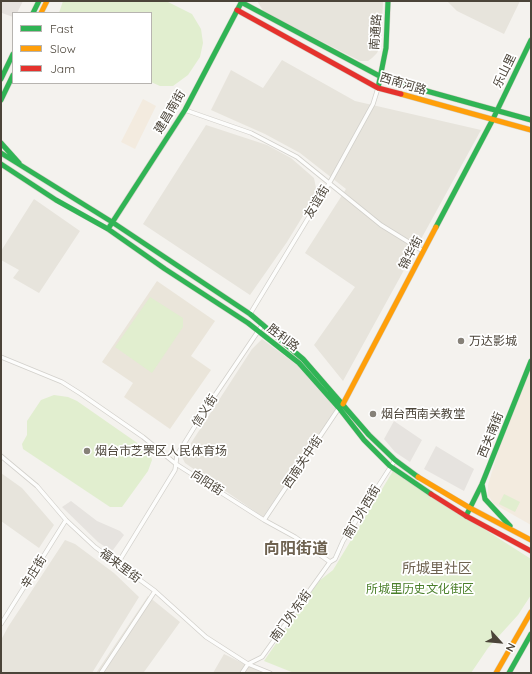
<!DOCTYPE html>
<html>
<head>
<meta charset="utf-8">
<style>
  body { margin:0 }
  #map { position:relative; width:532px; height:674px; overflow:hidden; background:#f4f2ee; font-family:Quicksand,sans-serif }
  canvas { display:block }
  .frame { position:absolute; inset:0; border:2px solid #4b4439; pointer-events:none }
  .legend { position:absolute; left:12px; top:12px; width:140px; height:72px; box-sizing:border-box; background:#fff; border:1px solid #b7b4b0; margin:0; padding:5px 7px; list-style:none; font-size:12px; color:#4b4439 }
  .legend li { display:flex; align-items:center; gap:8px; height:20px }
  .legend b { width:20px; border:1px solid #b7b4b0 }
  .north { position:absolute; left:480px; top:622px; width:40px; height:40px; -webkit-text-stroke:3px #fff; paint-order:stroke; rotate:117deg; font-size:11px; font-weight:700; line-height:16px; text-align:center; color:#4b4439 }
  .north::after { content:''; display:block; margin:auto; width:14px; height:18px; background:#4b4439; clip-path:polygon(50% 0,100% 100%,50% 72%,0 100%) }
</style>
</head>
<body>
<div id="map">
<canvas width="532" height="674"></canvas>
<div class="frame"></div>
<ul class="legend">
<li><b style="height:5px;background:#30b455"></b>Fast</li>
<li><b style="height:5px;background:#ff9f0a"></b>Slow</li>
<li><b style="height:5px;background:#e5322d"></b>Jam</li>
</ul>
<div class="north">N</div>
</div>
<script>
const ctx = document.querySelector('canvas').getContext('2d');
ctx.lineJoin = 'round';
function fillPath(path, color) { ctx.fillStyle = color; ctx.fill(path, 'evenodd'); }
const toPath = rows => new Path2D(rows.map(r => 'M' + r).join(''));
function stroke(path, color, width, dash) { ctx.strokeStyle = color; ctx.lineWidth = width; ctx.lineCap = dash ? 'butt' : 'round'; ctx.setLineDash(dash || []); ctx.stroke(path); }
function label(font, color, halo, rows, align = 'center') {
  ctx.font = font + ' Quicksand,"Noto Sans SC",sans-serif'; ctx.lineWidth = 3.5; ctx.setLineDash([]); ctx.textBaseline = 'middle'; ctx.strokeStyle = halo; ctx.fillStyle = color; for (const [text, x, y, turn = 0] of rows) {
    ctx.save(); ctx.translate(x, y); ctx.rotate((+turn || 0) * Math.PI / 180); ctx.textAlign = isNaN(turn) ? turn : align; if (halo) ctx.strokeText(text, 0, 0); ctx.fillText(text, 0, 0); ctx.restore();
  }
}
fillPath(toPath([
  [257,1,383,1,381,44,377,53,372,58,368,61,360,61,264,12],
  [447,1,520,1,504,34,457,11],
  [282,60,355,101,481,130,343,381,314,345,355,287,305,253,346,189,300,153,265,134,211,110,231,70,263,88],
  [206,125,267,145,291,158,314,178,317,193,287,242,250,295,143,224],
  [34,199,80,231,39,293,13,278,19,270,1,260,1,251],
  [262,339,297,365,336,409,263,517,185,463,182,457,252,349],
  [1,473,22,488,54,525,39,548,1,521],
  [65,540,75,544,114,573,139,597,92,673,1,673,1,640,8,627],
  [148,596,180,622,144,672,145,673,96,673],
  [224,654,263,673,213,673]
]), '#e7e4dc');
fillPath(toPath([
  [143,99,156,106,135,149,121,142],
  [531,366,531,525,494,504,488,495,488,485,500,445]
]), '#f3ebdf');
fillPath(toPath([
  [1,1,23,1,17,13,13,13,13,17,2,13,1,15]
]), '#e6e2de');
fillPath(toPath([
  [157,281,215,321,191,356,211,370,170,429,124,397,133,383,102,362]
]), '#eae5da');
fillPath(toPath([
  [63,1,166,1,192,14,201,29,203,43,200,57,188,75,173,86,160,86,151,82,151,13,59,13],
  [150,297,183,318,183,327,152,373,115,347],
  [54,395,68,397,77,401,143,447,150,454,152,460,148,471,122,507,110,507,23,449,22,444,27,435,27,421,41,400],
  [393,471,531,559,531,595,518,615,488,648,471,673,294,673,264,661,319,581,333,570],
  [504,494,520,502,515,512,499,504]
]), '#e1eecf');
fillPath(toPath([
  [394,421,422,440,410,462,395,452,384,439],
  [436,446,474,469,464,491,424,469],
  [71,501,97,521,120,531,124,535,113,550,110,550,98,542,62,507]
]), '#e6e3df');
const street = toPath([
  [185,110,251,133,297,157,381,225,423,251],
  [250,314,330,182,373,104,378,88],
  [1,357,62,382,81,394,143,437,176,464,264,520,295,537,330,562],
  [1,456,37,486,66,520,95,547,155,591,206,637,248,664,270,673],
  [264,520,339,408],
  [118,563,175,470,177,455,205,410,263,324],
  [1,624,66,520],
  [101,673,155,591],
  [242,673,248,664,262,657,330,562,335,559,343,541,395,460]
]);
const fast = toPath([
  [241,2,387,80,531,120],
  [33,13,39,1],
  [1,79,13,54],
  [378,88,386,48,388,1],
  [1,100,13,75],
  [1,143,19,163],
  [1,153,112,222,250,314,303,359,369,435,395,460,418,477],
  [1,164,56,200,108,229,165,269,248,323,299,363,339,408,364,440,390,466,431,494],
  [436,227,493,119,531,40],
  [108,229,185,110,242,1],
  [482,484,485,499,510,526],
  [466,516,482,484,531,361],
  [509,673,531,634]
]);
const slow = toPath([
  [41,13,47,1],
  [401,94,531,130],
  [343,404,436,227],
  [418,477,470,508,531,540],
  [496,673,531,612]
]);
const jam = toPath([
  [237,10,378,88,401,94],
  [431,494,466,516,531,551]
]);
stroke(street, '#d2d0cb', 5);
stroke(fast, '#d3cfc5', 6);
stroke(slow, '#d3cfc5', 6);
stroke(jam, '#d3cfc5', 6);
stroke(street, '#fdfdfc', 3.5);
stroke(fast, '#30b455', 5);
stroke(slow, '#ff9f0a', 5);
stroke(jam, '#e5322d', 5);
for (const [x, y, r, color] of [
  [461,341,4,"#868178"],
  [373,414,4,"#868178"],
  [87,451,4,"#868178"]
]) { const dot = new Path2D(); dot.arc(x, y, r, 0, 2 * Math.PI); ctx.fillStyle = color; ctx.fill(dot); stroke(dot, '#fff', 1.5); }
label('12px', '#4b4439', '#fff', [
  ["南通路",376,32,-86],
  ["乐山里",505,71,-64],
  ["西南河路",403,84,17],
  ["建昌南街",170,112,-59],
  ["友谊街",317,202,-59],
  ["锦华街",411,253,-62],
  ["胜利路",283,338,37],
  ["信义街",205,411,-57],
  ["西关南街",491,435,-68],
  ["西南关中街",303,462,-56],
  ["向阳街",207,483,33],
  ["南门外西街",362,512,-59],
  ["福来里街",120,566,37],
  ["辛庄街",34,572,-58],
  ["南门外东街",291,616,-54]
]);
label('12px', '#4b4439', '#fff', [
  ["万达影城",469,341],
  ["烟台西南关教堂",381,414],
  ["烟台市芝罘区人民体育场",95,451]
], 'left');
label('12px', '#4a7f2a', '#fff', [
  ["所城里历史文化街区",420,589]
]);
label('14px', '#6e6250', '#fff', [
  ["所城里社区",437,569]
]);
label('bold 16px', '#6e6250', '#fff', [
  ["向阳街道",296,549]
]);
</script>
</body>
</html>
